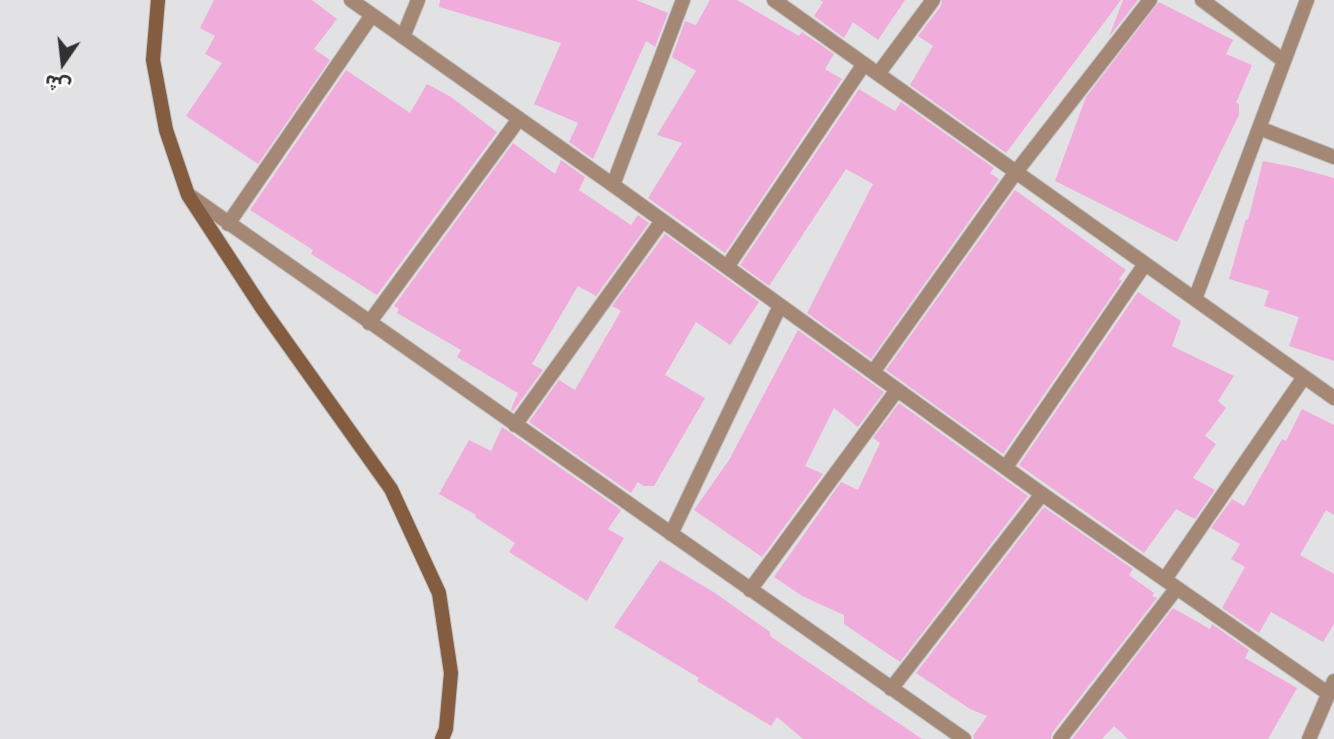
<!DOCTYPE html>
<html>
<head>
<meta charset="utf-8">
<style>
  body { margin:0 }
  #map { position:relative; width:1334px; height:739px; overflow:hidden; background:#e2e2e4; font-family:Figtree,"Noto Sans Arabic",sans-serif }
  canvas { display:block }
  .north { position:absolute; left:28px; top:28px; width:70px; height:70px; -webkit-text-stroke:5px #fff; paint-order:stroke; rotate:194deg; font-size:19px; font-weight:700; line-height:28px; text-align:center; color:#313132 }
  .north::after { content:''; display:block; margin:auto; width:24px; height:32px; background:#313132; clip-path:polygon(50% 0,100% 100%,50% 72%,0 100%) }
</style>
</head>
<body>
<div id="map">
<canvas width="1334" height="739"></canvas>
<div class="north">ش</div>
</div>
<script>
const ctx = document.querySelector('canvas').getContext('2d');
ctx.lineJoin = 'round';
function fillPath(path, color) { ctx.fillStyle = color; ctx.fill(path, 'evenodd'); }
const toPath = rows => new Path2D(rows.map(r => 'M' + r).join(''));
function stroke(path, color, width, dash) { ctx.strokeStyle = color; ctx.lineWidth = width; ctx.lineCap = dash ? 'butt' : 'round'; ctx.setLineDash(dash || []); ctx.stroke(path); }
fillPath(toPath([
  [214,0,312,0,337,19,314,49,330,60,258,164,186,116,222,63,205,54,215,36,200,28],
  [440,0,636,0,668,13,655,47,646,41,593,159,569,142,578,123,534,104,561,43,439,7],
  [710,0,737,0,799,36,802,32,834,54,825,69,842,79,725,253,648,198,682,143,657,135,696,71,672,57,685,21,696,25],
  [820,0,905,0,878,40,853,22,844,38,814,16,823,2],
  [942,0,1121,0,1006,153,910,85,933,46,918,36,941,6],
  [1123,0,1138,0,1109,37],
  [1159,2,1233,40,1226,54,1252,65,1236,103,1239,104,1239,115,1177,242,1055,181,1086,97],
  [346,70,410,113,427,84,451,97,497,132,377,295,311,254,313,250,250,210],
  [859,89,895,111,901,102,994,168,990,173,999,179,871,359,807,313,873,184,846,169,769,286,740,265],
  [513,143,555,174,561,160,585,177,579,190,631,225,638,215,649,223,596,296,578,286,532,364,543,370,513,411,511,409,518,393,457,357,461,350,397,313,399,309,394,306],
  [1263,161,1294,167,1334,178,1334,361,1289,346,1299,317,1264,306,1269,291,1229,279,1246,219,1248,220],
  [1015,190,1126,270,1119,279,1122,281,1003,454,886,370],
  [665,234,759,302,730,345,696,322,665,375,705,398,654,486,644,486,638,482,631,493,529,422,559,380,575,390,621,311,612,306],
  [1138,292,1181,321,1172,346,1234,376,1218,401,1226,408,1205,436,1216,444,1193,478,1215,490,1195,519,1176,509,1144,553,1019,465],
  [798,330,884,392,858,427,834,408,805,466,823,474,762,557,694,510,729,460],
  [899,403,1028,496,900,662,844,624,844,615,802,596,774,577,841,482,858,490,880,443,873,438],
  [1302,409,1334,425,1334,515,1326,510,1300,555,1334,574,1334,624,1323,642,1271,612,1259,633,1222,608,1245,567,1231,559,1240,544,1211,528,1232,499,1244,506,1282,439,1286,441],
  [502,427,621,510,608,529,624,538,587,601,509,552,515,543,475,517,476,515,439,494,469,440,491,451],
  [1044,507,1133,569,1129,575,1154,593,1152,596,1157,598,1052,733,1051,739,974,739,973,736,987,716,970,709,916,673],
  [660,560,715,593,770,632,770,636,922,739,803,739,777,717,771,726,697,681,699,678,614,627],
  [1173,608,1210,629,1212,624,1249,650,1245,658,1297,688,1268,739,1128,739,1114,726,1102,739,1072,739]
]), '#f0addc');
const street = toPath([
  [351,0,613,185,1042,494,1329,694],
  [774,0,1334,398],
  [1202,0,1284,61],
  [403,37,418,0],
  [878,74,933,0],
  [1259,128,1334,157],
  [613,185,683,0],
  [189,195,964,739],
  [228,224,372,15],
  [727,267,864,64],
  [1195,299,1307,0],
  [369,323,519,119],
  [873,372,1016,172,1150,0],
  [515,425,662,221],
  [1006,467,1145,264],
  [671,534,780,306],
  [1165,579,1304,377],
  [750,590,897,390],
  [891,689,1042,494],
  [1060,739,1176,589],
  [1309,739,1334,681]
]);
const secondary = toPath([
  [158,0,153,60,166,130,188,195,262,308,391,489,439,593,451,673,446,729,442,739]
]);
stroke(street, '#bfbfc0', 16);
stroke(secondary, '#bfbfc0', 16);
stroke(street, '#a48875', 14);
stroke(secondary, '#845d41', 14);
</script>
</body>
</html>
